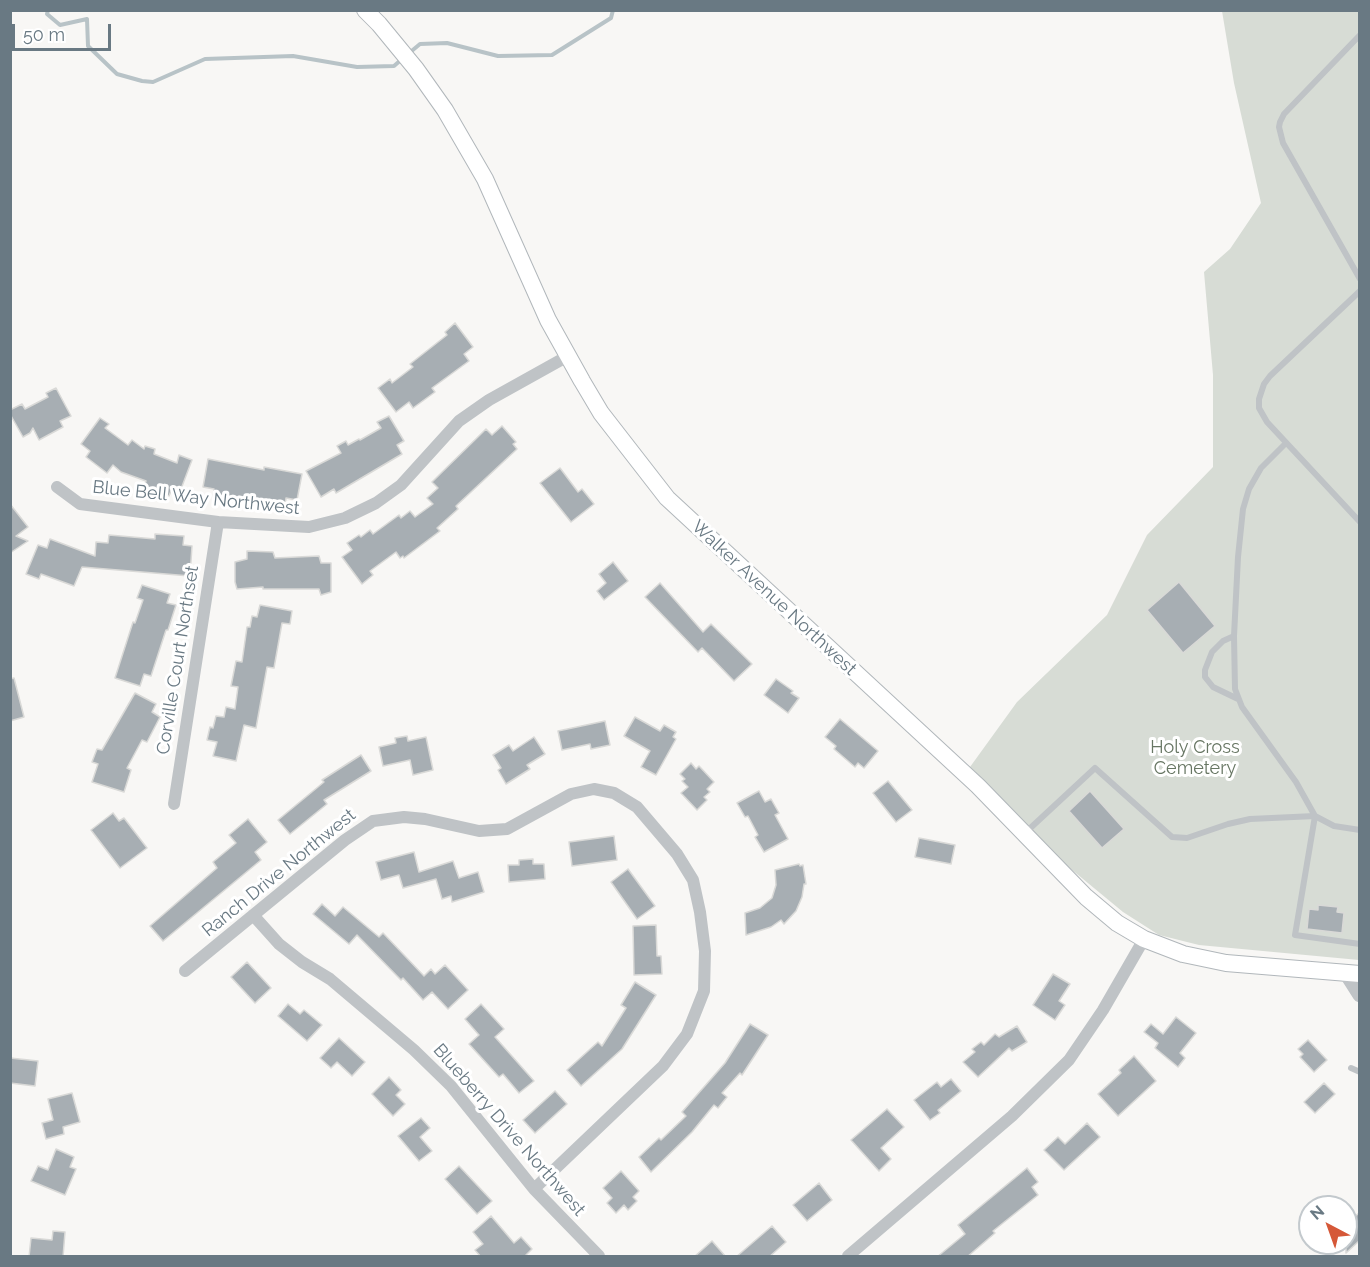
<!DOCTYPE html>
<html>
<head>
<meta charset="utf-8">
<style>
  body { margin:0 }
  #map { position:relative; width:1370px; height:1267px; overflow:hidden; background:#f8f7f5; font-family:Raleway,sans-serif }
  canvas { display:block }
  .frame { position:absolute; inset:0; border:12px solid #697983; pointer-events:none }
  .north { position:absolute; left:1298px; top:1195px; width:60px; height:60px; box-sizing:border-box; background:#fff; border:2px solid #c3c9cd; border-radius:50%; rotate:319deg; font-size:16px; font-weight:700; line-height:24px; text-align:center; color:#697983 }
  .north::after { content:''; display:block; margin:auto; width:21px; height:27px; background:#d55838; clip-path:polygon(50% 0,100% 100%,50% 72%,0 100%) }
  .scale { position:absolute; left:12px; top:24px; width:99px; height:27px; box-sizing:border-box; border:3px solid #697983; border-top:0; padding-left:8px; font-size:18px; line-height:21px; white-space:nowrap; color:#697983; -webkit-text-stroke:4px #fff; paint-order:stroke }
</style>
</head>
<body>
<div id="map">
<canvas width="1370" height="1267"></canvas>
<div class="frame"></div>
<div class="north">N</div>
<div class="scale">50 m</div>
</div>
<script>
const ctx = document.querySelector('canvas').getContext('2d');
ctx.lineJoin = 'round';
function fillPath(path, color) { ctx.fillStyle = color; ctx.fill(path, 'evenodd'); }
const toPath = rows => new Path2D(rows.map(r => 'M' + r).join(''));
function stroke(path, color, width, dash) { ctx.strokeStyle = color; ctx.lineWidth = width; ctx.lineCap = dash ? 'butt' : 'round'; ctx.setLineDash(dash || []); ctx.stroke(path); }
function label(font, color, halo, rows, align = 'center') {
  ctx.font = font + ' Raleway,sans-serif'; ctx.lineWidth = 6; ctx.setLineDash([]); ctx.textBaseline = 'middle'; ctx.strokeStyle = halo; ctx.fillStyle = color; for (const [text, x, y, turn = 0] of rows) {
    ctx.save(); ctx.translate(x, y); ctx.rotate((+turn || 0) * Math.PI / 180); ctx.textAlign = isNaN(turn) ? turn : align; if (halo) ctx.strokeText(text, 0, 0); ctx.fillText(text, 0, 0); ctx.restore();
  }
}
fillPath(toPath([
  [1222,11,1359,11,1359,960,1199,945,1159,935,1123,912,1060,860,970,767,1017,702,1107,615,1147,535,1213,467,1213,375,1204,272,1230,249,1261,203,1234,83]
]), '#d7dcd5');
stroke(toPath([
  [48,10,47,14,60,25,87,19,88,46,117,74,142,81,153,82,205,59,293,56,357,67,394,66,402,59],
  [408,54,420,44,447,43,498,56,552,55,611,18,613,10]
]), '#b8c3c7', 4);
const building = toPath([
  [455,323,473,347,464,354,469,361,432,388,435,392,413,408,409,402,396,412,378,388,390,379,392,383,413,367,410,364,447,335,445,332,455,323],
  [56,388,71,416,60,421,63,427,39,440,33,428,30,433,23,437,10,414,10,410,22,404,25,409,48,397,46,393,56,388],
  [389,416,404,441,397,445,402,454,336,493,334,489,321,497,306,471,341,453,337,446,346,441,348,445,359,439,360,440,381,428,377,422,389,416],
  [100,418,109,424,105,428,128,445,132,440,144,449,145,446,155,449,154,454,177,463,179,455,192,460,181,489,173,486,169,496,144,487,146,481,121,472,113,465,107,473,86,457,90,451,81,444,100,418],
  [502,426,516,442,513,444,517,449,456,506,458,509,437,528,440,531,404,558,403,556,400,558,396,552,370,571,373,575,362,584,342,557,352,550,347,543,359,535,361,537,370,530,373,534,399,515,401,518,410,511,415,517,433,504,427,498,438,488,432,482,486,429,492,435,502,426],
  [208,459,264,470,264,467,302,474,297,500,286,498,285,507,241,498,240,502,213,497,214,489,203,487,208,459],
  [560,468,578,492,582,489,594,504,571,522,540,483,560,468],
  [10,504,28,527,16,536,28,541,10,553,10,504],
  [155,534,184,536,183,545,192,546,190,576,82,567,74,586,41,574,39,579,26,574,38,545,47,548,50,539,95,556,96,542,108,543,109,535,155,539,155,534],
  [247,551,273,552,275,558,319,556,321,563,331,563,331,592,321,595,319,589,263,589,263,587,237,589,235,582,235,562,247,559,247,551],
  [613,562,628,581,604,600,597,591,606,583,599,574,613,562],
  [1179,582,1215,626,1183,653,1147,610,1179,582],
  [660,583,703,632,711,624,752,664,734,681,702,648,698,652,645,597,660,583],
  [142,585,170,594,167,603,176,605,168,630,166,630,151,676,144,674,140,686,115,678,133,622,135,623,143,600,137,598,142,585],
  [260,605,292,611,290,624,282,623,274,668,267,667,256,728,244,725,236,761,213,756,217,742,207,740,210,727,213,728,216,716,224,717,226,707,235,709,238,687,231,686,236,661,242,662,247,627,250,627,252,616,257,617,260,605],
  [14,678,24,717,10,721,10,679,14,678],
  [776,679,793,691,791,693,799,698,788,713,764,695,776,679],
  [135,693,156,704,152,712,160,717,147,742,142,740,127,768,131,770,124,792,92,782,98,764,92,762,97,749,102,750,135,693],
  [635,717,660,731,664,725,676,732,673,737,676,739,656,775,641,767,650,751,624,736,635,717],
  [840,719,878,751,864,768,858,763,855,767,834,749,836,746,825,737,840,719],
  [605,721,610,745,591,749,590,744,562,750,558,731,605,721],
  [407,736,408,741,426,737,433,770,413,775,410,760,383,766,379,747,396,743,395,738,407,736],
  [534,737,545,754,527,765,530,769,506,784,498,770,501,768,493,755,509,745,513,751,534,737],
  [361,755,371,771,324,800,327,804,290,834,278,820,324,782,322,780,361,755],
  [691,763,696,769,699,766,714,782,707,789,710,792,704,797,707,800,697,810,681,793,688,787,682,781,685,779,680,774,691,763],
  [888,781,912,810,896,822,873,793,888,781],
  [759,791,765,802,771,799,779,813,775,815,788,839,764,852,755,837,758,835,748,816,745,817,737,803,759,791],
  [1090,791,1124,829,1102,848,1069,811,1090,791],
  [113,813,119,821,124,818,147,848,120,868,91,830,113,813],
  [248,819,267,842,255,852,261,860,163,941,150,926,217,868,213,862,236,843,229,835,248,819],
  [614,836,617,860,572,866,569,842,614,836],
  [919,838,955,845,951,864,915,857,919,838],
  [414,852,419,872,453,861,459,878,478,872,484,892,452,902,451,896,442,899,436,879,403,888,399,875,381,880,376,862,414,852],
  [533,859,533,864,544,864,545,879,509,882,508,865,519,865,519,860,533,859],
  [799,864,800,866,803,865,806,884,804,884,802,897,796,911,784,924,781,920,771,927,746,935,745,913,760,908,772,898,776,885,775,870,799,864],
  [628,869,655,906,637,919,611,882,628,869],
  [322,904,335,916,343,907,379,937,383,933,424,976,431,969,435,974,445,965,468,990,448,1009,432,992,423,1000,403,978,401,980,357,935,349,944,313,914,322,904],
  [1318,905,1338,907,1337,912,1344,913,1342,933,1307,929,1309,909,1318,910,1318,905],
  [656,925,657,956,661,956,662,974,634,975,633,926,656,925],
  [247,962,271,988,255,1003,231,977,247,962],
  [1053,974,1070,984,1059,1001,1065,1005,1055,1020,1033,1005,1053,974],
  [635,982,656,995,622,1049,581,1086,567,1070,598,1042,602,1046,626,1008,621,1005,635,982],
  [288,1004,300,1014,304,1010,322,1025,307,1041,278,1016,288,1004],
  [481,1004,504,1029,495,1037,534,1081,519,1093,503,1074,499,1077,469,1044,479,1035,465,1019,481,1004],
  [1176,1017,1196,1033,1180,1053,1185,1058,1178,1067,1155,1048,1158,1043,1144,1032,1151,1024,1163,1034,1176,1017],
  [750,1024,768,1035,742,1075,740,1073,722,1093,727,1097,718,1108,714,1105,692,1132,651,1172,639,1157,659,1138,661,1140,686,1116,682,1112,725,1063,750,1024],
  [1017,1026,1027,1042,1012,1051,1009,1048,978,1077,963,1062,975,1052,972,1049,981,1042,984,1045,995,1034,999,1037,1017,1026],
  [339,1038,365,1062,352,1076,337,1062,331,1068,320,1058,339,1038],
  [1308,1040,1327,1060,1314,1072,1300,1057,1303,1054,1298,1049,1308,1040],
  [1134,1056,1156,1081,1118,1116,1098,1094,1121,1073,1119,1070,1134,1056],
  [10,1058,38,1061,35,1086,10,1083,10,1058],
  [389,1077,401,1090,396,1095,405,1104,393,1116,372,1094,389,1077],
  [951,1079,961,1091,938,1110,940,1113,930,1120,914,1100,937,1082,941,1087,951,1079],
  [1324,1083,1335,1094,1315,1113,1304,1102,1324,1083],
  [555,1091,567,1104,535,1133,523,1120,555,1091],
  [72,1093,80,1122,63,1127,64,1134,46,1139,42,1123,53,1120,48,1099,72,1093],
  [887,1109,904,1127,881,1148,891,1159,879,1171,851,1140,887,1109],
  [421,1118,430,1128,420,1137,432,1151,419,1161,398,1136,421,1118],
  [1087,1123,1100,1137,1064,1170,1044,1150,1058,1137,1065,1144,1087,1123],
  [56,1149,74,1157,70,1167,76,1169,65,1195,31,1181,38,1166,48,1170,56,1149],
  [459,1166,492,1201,477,1214,445,1179,459,1166],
  [1027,1168,1038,1182,1032,1187,1038,1195,993,1231,995,1233,967,1257,937,1257,965,1234,958,1225,1027,1168],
  [621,1171,639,1191,633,1197,637,1201,628,1210,624,1205,616,1213,607,1203,612,1198,603,1188,621,1171],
  [819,1183,832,1200,807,1221,793,1205,819,1183],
  [1359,1213,1359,1241,1346,1253,1346,1224,1359,1213],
  [491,1216,514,1243,521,1237,532,1249,524,1257,481,1257,475,1250,483,1244,473,1232,491,1216],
  [772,1226,786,1242,769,1257,736,1257,772,1226],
  [53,1231,65,1232,63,1257,29,1257,31,1238,52,1240,53,1231],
  [712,1241,726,1257,694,1257,712,1241]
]);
fillPath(building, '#a7aeb3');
stroke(building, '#d9d9d7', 1.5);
const secondary = toPath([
  [365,10,379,24,416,69,445,110,485,179,548,320,582,381,601,413,667,498,978,786,1086,897,1117,923,1144,939,1183,954,1226,963,1360,974]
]);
stroke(secondary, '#b1b7bb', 18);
stroke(toPath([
  [1360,35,1284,114,1280,122,1279,127,1283,143,1360,279],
  [1360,291,1270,376,1264,384,1259,399,1259,408,1267,422,1360,522],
  [1286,443,1261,468,1249,489,1243,509,1238,557,1234,636,1235,689,1242,707,1296,782,1315,816,1334,826,1360,830],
  [1234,636,1223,641,1212,652,1205,670,1205,677,1213,687,1238,699],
  [1025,833,1095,768,1172,837,1187,838,1228,824,1250,819,1315,816,1295,935,1360,944],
  [1351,1068,1360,1072]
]), '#bfc3c6', 6);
stroke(toPath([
  [57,487,80,504,218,522,309,527,345,518,376,503,401,485,459,421,489,400,568,356],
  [174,804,218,522],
  [253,915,279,944,302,962,330,979,414,1050,451,1086,534,1189,599,1256],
  [185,971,345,840,373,821,404,817,425,819,479,831,507,829,571,794,594,789,614,793,637,807,677,854,693,880,700,912,705,951,704,991,687,1034,663,1066,534,1189],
  [848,1256,1012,1116,1069,1060,1103,1010,1144,939]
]), '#bfc3c6', 12);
stroke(toPath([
  [1346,973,1360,995]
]), '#bfc3c6', 15);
stroke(secondary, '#fff', 16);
label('18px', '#697983', '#fff', [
  ["Blue Bell Way Northwest",196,498,6],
  ["Walker Avenue Northwest",774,598,43],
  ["Corville Court Northset",178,660,-81],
  ["Ranch Drive Northwest",279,873,-39],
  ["Blueberry Drive Northwest",509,1130,49]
]);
label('18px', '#677663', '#fff', [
  ["Holy Cross",1195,748],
  ["Cemetery",1195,769]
]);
</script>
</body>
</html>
